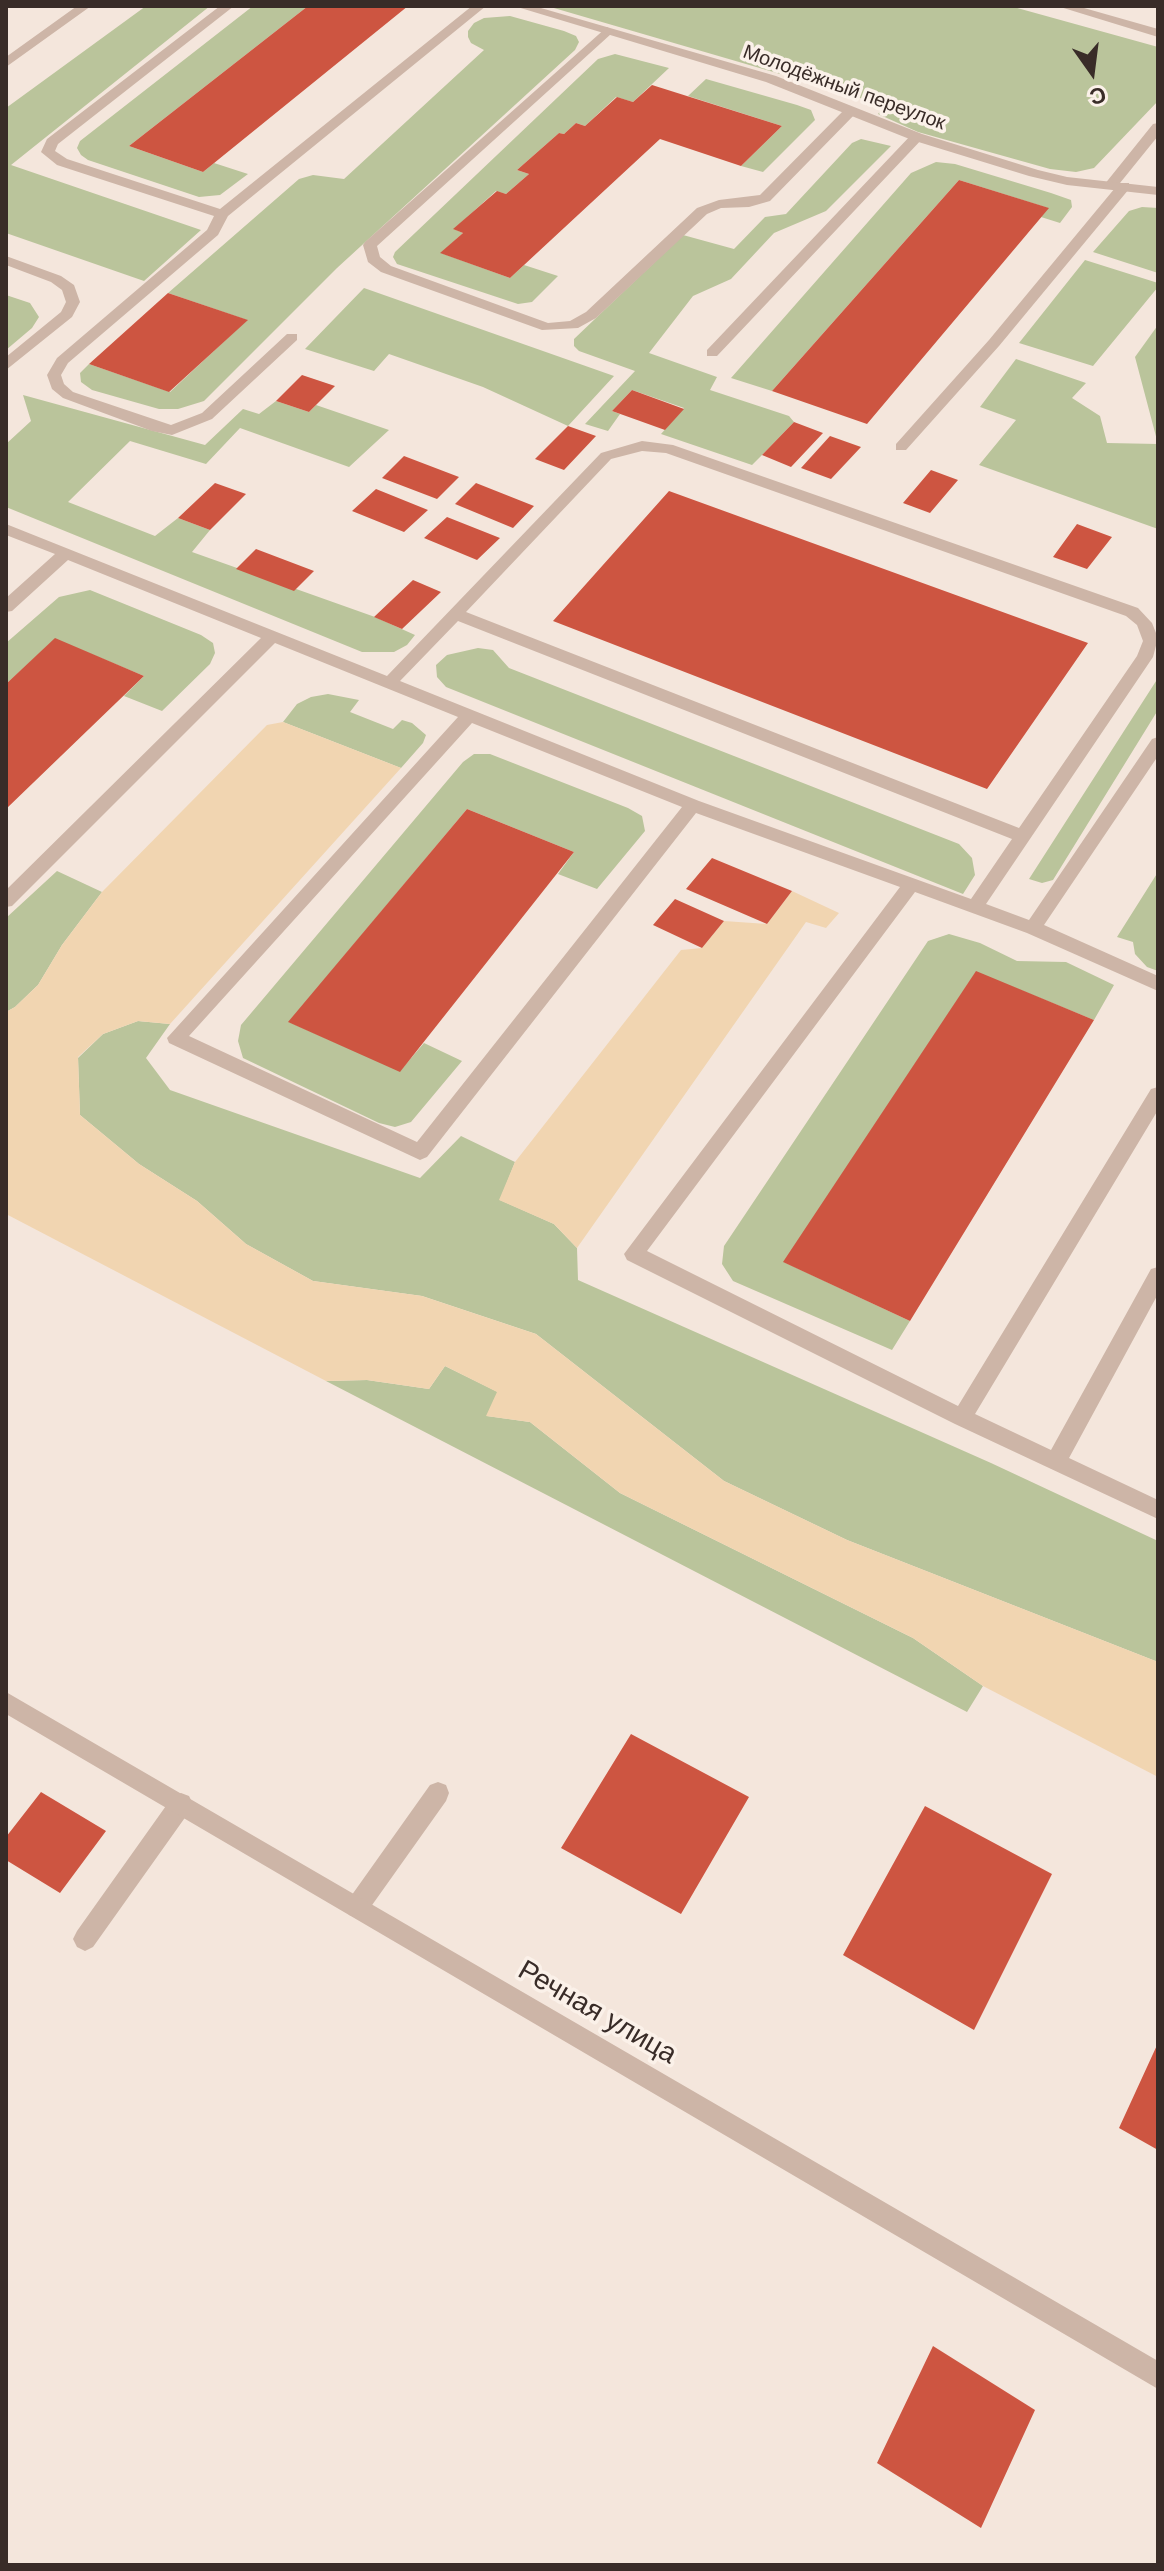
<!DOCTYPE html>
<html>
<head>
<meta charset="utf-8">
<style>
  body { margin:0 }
  #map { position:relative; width:1164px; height:2571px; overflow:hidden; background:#f4e6dc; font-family:Helvetica,sans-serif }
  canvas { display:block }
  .frame { position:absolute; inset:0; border:8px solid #392c28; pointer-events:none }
  .north { position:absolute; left:1052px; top:32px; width:80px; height:80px; -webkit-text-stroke:6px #fbf1e9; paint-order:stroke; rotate:166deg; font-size:22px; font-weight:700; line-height:32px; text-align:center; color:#392c28 }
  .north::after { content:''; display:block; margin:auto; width:28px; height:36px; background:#392c28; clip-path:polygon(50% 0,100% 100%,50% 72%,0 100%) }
</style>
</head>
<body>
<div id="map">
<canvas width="1164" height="2571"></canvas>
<div class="frame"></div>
<div class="north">С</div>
</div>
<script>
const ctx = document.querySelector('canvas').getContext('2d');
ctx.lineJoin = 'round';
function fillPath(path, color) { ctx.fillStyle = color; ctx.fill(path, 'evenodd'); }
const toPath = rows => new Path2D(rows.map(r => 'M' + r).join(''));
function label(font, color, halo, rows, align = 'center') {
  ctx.font = font + ' Helvetica,sans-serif'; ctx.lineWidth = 7; ctx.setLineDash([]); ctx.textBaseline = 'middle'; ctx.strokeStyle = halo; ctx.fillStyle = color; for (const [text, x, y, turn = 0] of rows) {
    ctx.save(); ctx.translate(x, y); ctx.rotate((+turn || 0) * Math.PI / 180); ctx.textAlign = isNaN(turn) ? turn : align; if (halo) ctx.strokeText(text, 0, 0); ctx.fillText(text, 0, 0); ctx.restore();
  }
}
fillPath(toPath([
  [146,6,210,6,11,165,201,230,144,281,6,233,6,108],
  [253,6,308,6,129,146,203,172,214,163,248,174,220,195,199,197,88,160,81,155,77,148,80,141],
  [547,6,1010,6,1158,47,1158,101,1094,168,1076,172,1050,169,918,132,878,114,884,106,842,92],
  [510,16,564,31,576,36,579,42,575,50,337,268,204,401,178,409,159,409,92,390,81,382,80,373,89,364,170,392,247,320,168,293,299,179,313,175,344,179,484,50,471,43,468,37,468,31,474,23,484,18],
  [615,54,669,68,633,102,616,97,585,126,576,123,564,134,559,133,517,170,529,174,506,194,496,191,454,229,463,233,441,253,510,278,524,265,558,276,532,302,518,304,397,264,393,257,395,252,598,59],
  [706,79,797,105,811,110,815,120,763,172,741,166,782,126,688,96],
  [861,139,891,146,826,211,774,233,731,279,693,296,649,353,717,377,710,390,789,416,794,422,762,455,752,465,661,434,684,408,632,390,612,411,620,414,608,431,585,424,635,371,579,351,574,346,574,339,683,235,734,249,765,217,786,214,852,143],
  [936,162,955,164,1051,193,1071,200,1072,207,1060,223,1041,217,1048,208,959,180,772,391,731,378,911,173],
  [1142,207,1158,208,1158,273,1093,252,1129,211],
  [1085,260,1158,283,1158,287,1093,366,1019,343],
  [364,288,614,376,568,426,483,387,389,354,374,371,305,349],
  [6,295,30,303,39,317,32,328,6,350],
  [1158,325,1158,529,979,465,1016,420,980,407,1016,359,1086,383,1072,398,1100,416,1107,443,1158,444,1135,357],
  [23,395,205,445,243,409,259,414,276,401,309,412,316,405,389,430,349,467,240,428,206,464,130,441,68,502,155,536,178,518,210,530,192,552,375,617,415,635,407,645,394,652,362,652,6,507,6,444,31,421],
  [90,590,201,635,213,643,215,653,210,664,162,711,124,696,144,676,55,639,6,684,6,643,59,597],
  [478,648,493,650,509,668,959,844,972,858,975,875,963,894,446,687,437,677,436,665,447,655],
  [1158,678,1158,710,1053,880,1042,883,1029,879],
  [328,694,359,700,350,712,393,729,402,720,412,723,426,735,423,743,401,768,283,722,297,704,311,697],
  [474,754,490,754,628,808,642,816,645,831,597,889,558,874,574,852,467,809,289,1022,400,1071,424,1043,462,1061,411,1122,395,1127,379,1123,243,1058,238,1041,241,1025,463,762],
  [57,871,102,892,62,945,38,985,15,1007,6,1012,6,918],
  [1158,872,1158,971,1147,967,1135,954,1133,942,1117,937],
  [949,934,980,943,1017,961,1066,962,1114,985,1094,1020,976,972,784,1262,910,1321,892,1350,733,1281,722,1264,724,1246,928,941],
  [138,1021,170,1024,146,1058,170,1090,420,1178,461,1136,515,1162,500,1200,554,1224,577,1248,578,1280,991,1463,1158,1541,1158,1662,847,1540,724,1481,536,1334,422,1296,313,1281,246,1244,197,1201,139,1164,80,1115,78,1058,103,1034],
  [445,1366,498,1392,487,1416,530,1422,620,1493,913,1638,983,1686,967,1712,326,1381,367,1380,429,1389]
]), '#bac49b');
fillPath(toPath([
  [283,722,401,768,170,1024,138,1021,103,1034,78,1057,80,1115,139,1164,197,1201,246,1244,313,1281,422,1296,536,1334,724,1481,847,1540,1158,1662,1158,1777,983,1686,913,1638,620,1493,530,1422,486,1416,497,1392,445,1366,429,1389,367,1380,326,1381,6,1214,6,1012,15,1007,38,985,62,945,102,892,267,725],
  [792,891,839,913,826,928,806,922,577,1248,554,1224,499,1200,515,1162,681,950,702,948,724,921,767,924]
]), '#f1d5b1');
fillPath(toPath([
  [308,6,408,6,203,172,129,146],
  [652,85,782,126,741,166,660,139,510,278,440,253,463,233,453,229,497,191,506,194,529,174,517,170,559,133,564,134,576,123,585,126,617,97,633,102],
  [959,180,1049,208,867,424,772,391],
  [168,293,248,320,169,392,89,364],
  [302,375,335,386,309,412,276,401],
  [632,390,684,409,665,430,612,411],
  [794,422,823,433,791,467,762,455],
  [568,426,596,436,564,470,535,459],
  [830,436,861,447,831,479,801,468],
  [404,456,459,477,437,499,382,478],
  [931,470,958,480,930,513,903,503],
  [215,483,246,494,210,530,178,518],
  [476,483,534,506,513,528,455,504],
  [376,489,428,510,404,532,352,511],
  [669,491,1088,643,987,789,553,621],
  [447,517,500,538,477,560,424,538],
  [1077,524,1112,537,1087,569,1053,557],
  [256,549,314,571,294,591,236,569],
  [413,580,441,592,402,629,374,617],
  [55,638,144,676,6,809,6,684],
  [467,809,574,852,400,1072,288,1022],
  [712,858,792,891,767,924,686,889],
  [675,899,724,921,702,948,653,925],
  [976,971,1094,1020,910,1321,783,1262],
  [631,1734,749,1797,681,1914,561,1848],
  [41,1792,106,1831,60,1893,6,1860,6,1837],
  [925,1806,1052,1874,974,2030,843,1955],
  [1158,2043,1158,2150,1119,2128],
  [933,2346,1035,2410,981,2528,877,2463]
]), '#cd5541');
fillPath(toPath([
  [77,6,91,6,6,67,6,57,77,6],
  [220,6,234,6,58,144,55,151,67,159,220,209,472,6,486,6,228,216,218,235,68,363,61,375,64,384,73,392,171,425,202,413,287,334,297,334,297,340,212,419,172,435,152,431,63,398,52,389,47,375,57,358,207,230,214,216,57,165,41,152,47,139,220,6],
  [1057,6,1077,6,1158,29,1158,37,1057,6],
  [607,27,613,31,611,34,377,246,380,257,391,266,548,323,570,321,586,312,697,208,719,200,760,195,846,108,858,111,770,201,749,207,721,208,707,214,596,318,578,328,542,330,381,272,368,262,363,245,365,242,607,27],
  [1158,123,1158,136,1120,183,1129,183,1129,189,999,346,906,450,896,450,896,444,989,340,1115,188,1104,185,1153,124,1158,123],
  [912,134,924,137,717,356,707,356,707,350,912,134],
  [6,256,61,276,74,285,80,302,72,317,6,370,6,357,61,312,66,302,62,290,51,282,6,265,6,256],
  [642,441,673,445,1138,608,1152,623,1158,638,1153,657,986,904,1029,920,1152,739,1158,737,1158,756,1044,925,1158,976,1158,991,1027,933,915,892,647,1251,958,1406,1151,1089,1158,1087,1158,1110,975,1414,1051,1450,1151,1269,1158,1267,1158,1294,1069,1458,1158,1500,1158,1519,955,1424,627,1260,624,1254,900,887,696,813,427,1157,420,1160,169,1043,167,1038,458,717,275,643,12,906,6,907,6,890,261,638,68,560,12,611,6,612,6,598,55,554,6,535,6,524,387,676,601,453,642,441],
  [642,451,666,453,1126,616,1137,625,1143,641,1137,656,1019,828,466,612,611,459,642,451],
  [458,621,1012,839,971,899,699,801,400,681,458,621],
  [472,723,682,807,417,1142,189,1036,472,723],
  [438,1782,446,1785,449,1793,446,1801,365,1915,357,1918,349,1915,345,1907,349,1899,430,1785,438,1782],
  [181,1793,189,1796,193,1804,189,1812,93,1947,85,1951,77,1947,73,1939,77,1931,173,1796,181,1793]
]), '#cdb5a7');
fillPath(toPath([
  [514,6,534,6,776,76,922,134,1038,170,1067,177,1158,187,1158,195,1067,185,1029,176,912,140,766,82,514,6],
  [6,1692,1158,2361,1158,2389,6,1714,6,1692]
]), '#cdb5a7');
label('20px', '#392c28', '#fbf1e9', [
  ["Молодёжный переулок",844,88,20]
]);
label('28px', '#392c28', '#fbf1e9', [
  ["Речная улица",597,2013,30]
]);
</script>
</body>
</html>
